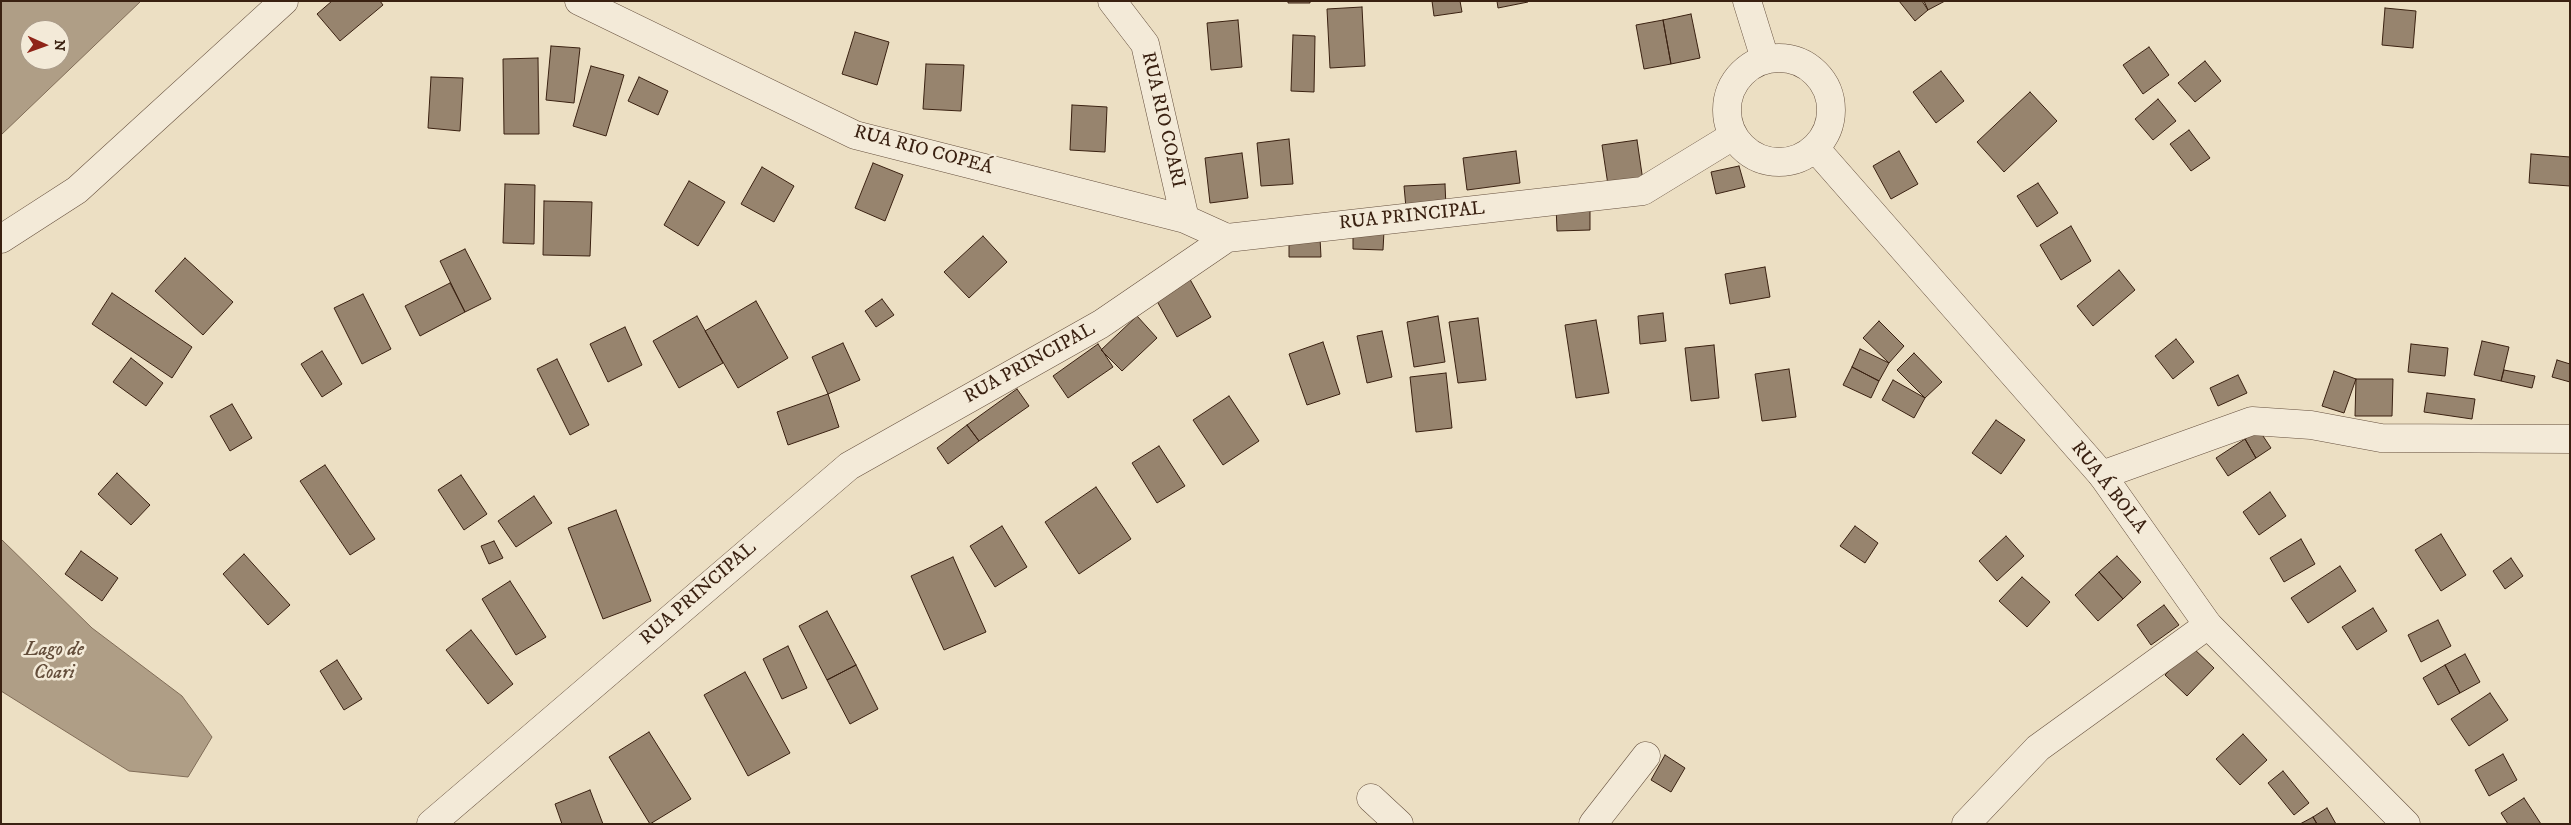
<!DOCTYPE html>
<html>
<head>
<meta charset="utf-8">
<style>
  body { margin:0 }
  #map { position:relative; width:2571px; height:825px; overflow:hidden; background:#ecdfc3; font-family:"IM FELL DW Pica",serif }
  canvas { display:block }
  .frame { position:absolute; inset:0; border:2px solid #3a2111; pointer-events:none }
  .north { position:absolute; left:20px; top:20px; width:50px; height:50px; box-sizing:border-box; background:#f3ead8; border:1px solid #a99a88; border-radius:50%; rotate:92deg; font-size:14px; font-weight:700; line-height:20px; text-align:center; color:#3a2111 }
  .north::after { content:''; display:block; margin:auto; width:18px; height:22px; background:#8f2418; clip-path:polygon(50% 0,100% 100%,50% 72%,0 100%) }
</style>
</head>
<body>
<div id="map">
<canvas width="2571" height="825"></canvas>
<div class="frame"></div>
<div class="north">N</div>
</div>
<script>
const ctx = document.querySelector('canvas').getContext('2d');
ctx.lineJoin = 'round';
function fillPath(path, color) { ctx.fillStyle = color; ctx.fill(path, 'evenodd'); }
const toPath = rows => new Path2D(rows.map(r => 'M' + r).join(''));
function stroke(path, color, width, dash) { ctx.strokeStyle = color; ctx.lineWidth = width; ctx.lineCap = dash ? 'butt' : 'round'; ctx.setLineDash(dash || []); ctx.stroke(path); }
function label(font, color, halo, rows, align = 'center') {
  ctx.font = font + ' "IM FELL DW Pica",serif'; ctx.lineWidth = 5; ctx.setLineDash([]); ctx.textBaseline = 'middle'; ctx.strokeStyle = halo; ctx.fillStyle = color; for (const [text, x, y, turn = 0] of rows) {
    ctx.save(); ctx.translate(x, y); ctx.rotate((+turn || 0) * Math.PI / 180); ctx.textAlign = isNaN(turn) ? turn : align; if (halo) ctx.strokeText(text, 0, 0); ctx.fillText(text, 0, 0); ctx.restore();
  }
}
const water = toPath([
  [1,1,141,1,1,135,1,1],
  [30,30,60,30,60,60,30,60,30,30],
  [1,539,92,628,182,696,212,737,188,777,129,771,1,691,1,539]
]);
fillPath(water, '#af9e86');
stroke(water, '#806c57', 1);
const building = toPath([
  [332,1,380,1,383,5,340,41,317,14,332,1],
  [1288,1,1310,1,1310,3,1288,3,1288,1],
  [1432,1,1460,1,1462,12,1434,16,1432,1],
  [1497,1,1528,1,1528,2,1498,8,1497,1],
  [1899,1,1922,1,1928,10,1915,21,1899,1],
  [1924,1,1945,1,1928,10,1924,1],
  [1362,7,1365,66,1330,68,1327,9,1362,7],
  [2385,8,2416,11,2413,48,2382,45,2385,8],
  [1691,14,1700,58,1671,64,1663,20,1691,14],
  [1238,20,1242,67,1211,70,1207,23,1238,20],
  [1663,20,1671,64,1644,69,1636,25,1663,20],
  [855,32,889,42,877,85,842,74,855,32],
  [1293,35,1315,36,1314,92,1291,91,1293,35],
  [551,46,580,48,574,103,546,100,551,46],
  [2149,47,2169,75,2143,94,2123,65,2149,47],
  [538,58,539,134,504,134,503,59,538,58],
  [2205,61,2221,81,2195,102,2178,83,2205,61],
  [926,64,964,65,961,111,923,109,926,64],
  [591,66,624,75,606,136,573,126,591,66],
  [1941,71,1964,101,1936,123,1913,92,1941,71],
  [431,77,463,78,460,131,428,128,431,77],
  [639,77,668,91,658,115,628,101,639,77],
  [2030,92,2057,121,2004,172,1977,142,2030,92],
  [2158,99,2176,121,2153,140,2135,119,2158,99],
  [1072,105,1107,107,1105,152,1070,150,1072,105],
  [2189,130,2210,158,2191,171,2170,144,2189,130],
  [1289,139,1293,184,1261,186,1257,143,1289,139],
  [1637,140,1643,181,1608,185,1602,145,1637,140],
  [1516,151,1520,183,1467,190,1463,158,1516,151],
  [1899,151,1918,184,1891,199,1873,166,1899,151],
  [1242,153,1248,198,1210,203,1205,158,1242,153],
  [2531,154,2570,157,2570,186,2529,183,2531,154],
  [873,163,903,175,885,221,855,208,873,163],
  [1739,166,1745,187,1716,194,1711,172,1739,166],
  [762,167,794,186,774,222,741,204,762,167],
  [689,181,725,202,698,246,664,225,689,181],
  [2038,183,2058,213,2037,227,2017,196,2038,183],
  [505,184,535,185,534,244,503,243,505,184],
  [1445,184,1446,207,1406,208,1404,186,1445,184],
  [544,201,592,202,590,256,543,255,544,201],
  [1590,204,1590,230,1557,231,1556,205,1590,204],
  [2071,226,2091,261,2061,280,2040,245,2071,226],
  [1353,230,1384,231,1383,250,1353,249,1353,230],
  [983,236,1007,262,969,298,944,272,983,236],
  [1320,238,1321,257,1289,257,1289,239,1320,238],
  [465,249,491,299,465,312,440,261,465,249],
  [185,258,233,302,203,335,155,291,185,258],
  [1765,267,1770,297,1730,304,1725,274,1765,267],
  [2119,270,2135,290,2093,326,2077,306,2119,270],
  [1187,274,1211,317,1177,337,1153,294,1187,274],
  [450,283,465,312,420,336,405,306,450,283],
  [112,293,192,347,172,378,92,324,112,293],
  [363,294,391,349,362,364,334,308,363,294],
  [882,299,894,315,876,327,865,311,882,299],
  [756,301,788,358,738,388,705,331,756,301],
  [1663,313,1666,341,1640,344,1638,316,1663,313],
  [697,316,723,363,679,388,653,341,697,316],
  [1137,316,1157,338,1122,371,1101,350,1137,316],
  [1438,316,1445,362,1414,367,1407,322,1438,316],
  [1478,318,1486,380,1458,383,1449,322,1478,318],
  [1596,320,1609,393,1576,398,1565,325,1596,320],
  [1879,321,1904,346,1889,363,1863,338,1879,321],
  [625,327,642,365,608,382,590,344,625,327],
  [1382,331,1392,377,1367,383,1357,336,1382,331],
  [2176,339,2194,362,2173,379,2155,356,2176,339],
  [2482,341,2509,347,2501,381,2474,375,2482,341],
  [1323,342,1340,394,1307,405,1289,354,1323,342],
  [843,343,860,380,828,394,812,357,843,343],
  [1098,344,1113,367,1068,398,1053,376,1098,344],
  [2411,344,2448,348,2445,376,2408,372,2411,344],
  [1714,345,1719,398,1691,401,1685,348,1714,345],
  [1860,349,1889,363,1879,381,1852,367,1860,349],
  [322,351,342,384,322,397,301,364,322,351],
  [1914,353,1942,382,1925,398,1897,370,1914,353],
  [131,358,163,383,146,406,113,382,131,358],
  [557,359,589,425,570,435,537,369,557,359],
  [2557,360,2570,364,2570,382,2552,377,2557,360],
  [1852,367,1879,381,1871,398,1843,385,1852,367],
  [1789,369,1796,417,1762,421,1755,374,1789,369],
  [2504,370,2535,376,2532,388,2501,381,2504,370],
  [2334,371,2356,379,2344,413,2322,406,2334,371],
  [1446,373,1452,428,1416,432,1410,377,1446,373],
  [2238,375,2247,393,2218,406,2210,388,2238,375],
  [2356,379,2393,379,2392,416,2355,416,2356,379],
  [1893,380,1925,398,1914,418,1882,400,1893,380],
  [1017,389,1029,406,979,441,967,425,1017,389],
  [2427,393,2475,399,2472,419,2424,412,2427,393],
  [828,394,839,427,788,445,777,412,828,394],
  [1229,396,1259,441,1223,465,1193,420,1229,396],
  [232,404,252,438,230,451,210,416,232,404],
  [1996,420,2025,440,2001,474,1972,453,1996,420],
  [967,425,979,441,948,464,937,448,967,425],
  [2259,430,2271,448,2256,458,2245,439,2259,430],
  [2245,439,2256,458,2228,476,2216,458,2245,439],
  [1159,446,1185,486,1157,503,1132,463,1159,446],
  [325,465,375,539,350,555,300,481,325,465],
  [117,473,150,505,131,525,98,494,117,473],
  [461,475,487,514,464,530,438,490,461,475],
  [1096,487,1131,539,1079,574,1045,522,1096,487],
  [2270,492,2286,516,2259,535,2243,512,2270,492],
  [534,496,552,523,516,547,498,521,534,496],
  [616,510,651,601,603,619,568,528,616,510],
  [1002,526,1027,567,995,587,970,546,1002,526],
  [1855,526,1878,543,1865,563,1840,546,1855,526],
  [2441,534,2466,575,2441,591,2415,550,2441,534],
  [2006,536,2024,556,1997,581,1979,561,2006,536],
  [2301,539,2315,564,2284,582,2270,558,2301,539],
  [494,541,503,558,489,564,481,546,494,541],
  [81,551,118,578,102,601,65,574,81,551],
  [244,554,290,605,268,625,223,574,244,554],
  [2117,556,2141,582,2123,599,2099,572,2117,556],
  [953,557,986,632,944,650,911,576,953,557],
  [2511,558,2523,576,2505,589,2493,571,2511,558],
  [2340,566,2356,591,2308,623,2291,598,2340,566],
  [2099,572,2123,599,2098,621,2075,595,2099,572],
  [2022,577,2050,602,2027,627,1999,601,2022,577],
  [510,581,546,637,516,655,482,599,510,581],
  [2164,605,2179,625,2151,645,2137,625,2164,605],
  [2373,608,2387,631,2357,650,2342,627,2373,608],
  [827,611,856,665,827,680,799,626,827,611],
  [2438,620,2451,646,2421,662,2408,635,2438,620],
  [471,630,513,684,488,704,446,650,471,630],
  [788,646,807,688,782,699,763,659,788,646],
  [2192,647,2214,668,2187,696,2165,675,2192,647],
  [2465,654,2480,682,2460,693,2445,665,2465,654],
  [337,660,362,699,344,710,320,671,337,660],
  [856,665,878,709,850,724,827,680,856,665],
  [2445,665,2460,693,2438,705,2423,678,2445,665],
  [745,672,790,753,748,776,704,695,745,672],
  [2490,693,2508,720,2469,746,2451,719,2490,693],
  [649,732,691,799,650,824,609,757,649,732],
  [2243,734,2267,760,2240,785,2216,759,2243,734],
  [2503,754,2517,780,2489,796,2475,770,2503,754],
  [1665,755,1685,768,1671,792,1651,780,1665,755],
  [2283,771,2309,803,2294,815,2268,783,2283,771],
  [590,790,603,824,562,824,555,804,590,790],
  [2524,798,2541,824,2508,824,2501,813,2524,798],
  [2327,808,2336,824,2317,824,2313,817,2327,808],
  [2313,817,2317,824,2300,824,2313,817]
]);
fillPath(building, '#97846e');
stroke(building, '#3a2111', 1);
const minor = toPath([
  [579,1,855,135,1185,219,1227,238],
  [1112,1,1145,44,1185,219],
  [1,239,77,190,284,1],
  [2102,475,2252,421,2311,425,2381,438,2570,439],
  [1371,798,1399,824],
  [1593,824,1646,756],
  [1966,824,2038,748,2208,625]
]);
const tertiary = toPath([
  [1747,1,1765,59],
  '1727 110a52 52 0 1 1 104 0a52 52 0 1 1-104 0Z',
  [1815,148,2102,475,2208,625,2406,824],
  [431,824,849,466,1101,324,1227,238,1643,191,1733,136]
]);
stroke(minor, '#66503e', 29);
stroke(tertiary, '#66503e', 29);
stroke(minor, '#f3ead8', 28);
stroke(tertiary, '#f3ead8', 28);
label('19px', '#3a2111', '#f3ead8', [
  ["RUA RIO COARI",1162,120,77],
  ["RUA RIO COPEÁ",923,151,15],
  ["RUA PRINCIPAL",1412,217,-6],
  ["RUA PRINCIPAL",1030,364,-29],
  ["RUA Á BOLA",2108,488,52],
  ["RUA PRINCIPAL",699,594,-41]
]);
label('italic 20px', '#634d3a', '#f3ead8', [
  ["Lago de",54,651],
  ["Coari",54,674]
]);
</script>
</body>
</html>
